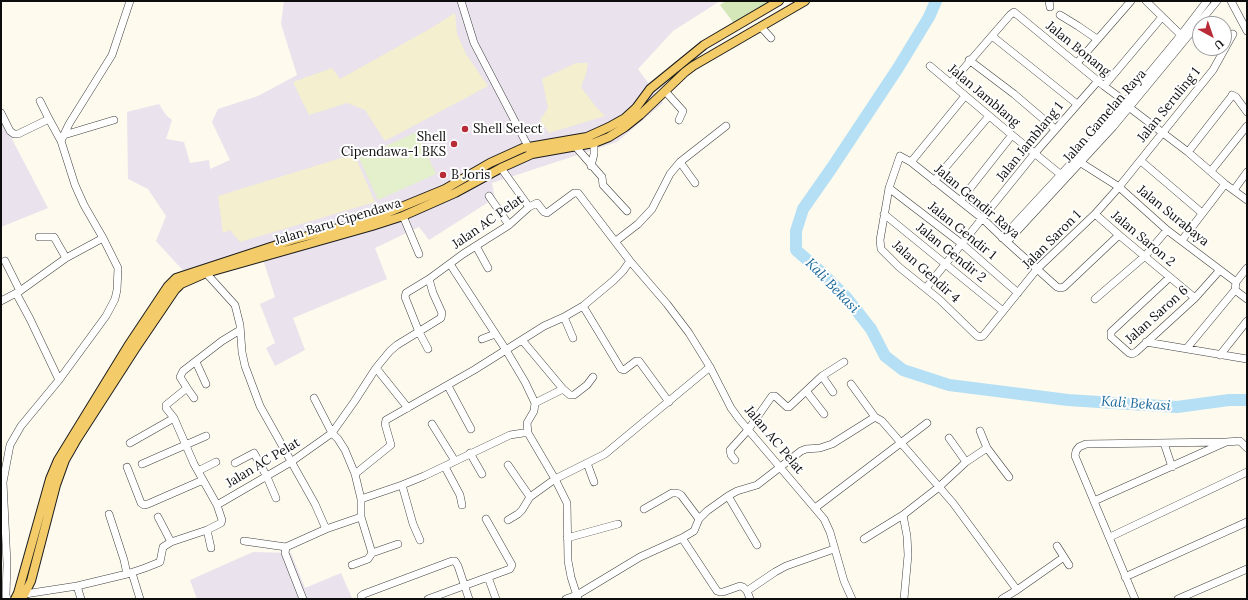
<!DOCTYPE html>
<html>
<head>
<meta charset="utf-8">
<style>
  body { margin:0 }
  #map { position:relative; width:1248px; height:600px; overflow:hidden; background:#fefaee; font-family:Lora,serif }
  canvas { display:block }
  .frame { position:absolute; inset:0; border:2px solid #0d0d0d; pointer-events:none }
  .north { position:absolute; left:1192px; top:16px; width:40px; height:40px; box-sizing:border-box; background:#fff; border:1px solid #9e9e9e; border-radius:50%; rotate:140deg; font-size:11px; font-weight:700; line-height:16px; text-align:center; color:#0d0d0d }
  .north::after { content:''; display:block; margin:auto; width:14px; height:18px; background:#b82b37; clip-path:polygon(50% 0,100% 100%,50% 72%,0 100%) }
</style>
</head>
<body>
<div id="map">
<canvas width="1248" height="600"></canvas>
<div class="frame"></div>
<div class="north">U</div>
</div>
<script>
const ctx = document.querySelector('canvas').getContext('2d');
ctx.lineJoin = 'round';
function fillPath(path, color) { ctx.fillStyle = color; ctx.fill(path, 'evenodd'); }
const toPath = rows => new Path2D(rows.map(r => 'M' + r).join(''));
function stroke(path, color, width, dash) { ctx.strokeStyle = color; ctx.lineWidth = width; ctx.lineCap = dash ? 'butt' : 'round'; ctx.setLineDash(dash || []); ctx.stroke(path); }
function label(font, color, halo, rows, align = 'center') {
  ctx.font = font + ' Lora,serif'; ctx.lineWidth = 4; ctx.setLineDash([]); ctx.textBaseline = 'middle'; ctx.strokeStyle = halo; ctx.fillStyle = color; for (const [text, x, y, turn = 0] of rows) {
    ctx.save(); ctx.translate(x, y); ctx.rotate((+turn || 0) * Math.PI / 180); ctx.textAlign = isNaN(turn) ? turn : align; if (halo) ctx.strokeText(text, 0, 0); ctx.fillText(text, 0, 0); ctx.restore();
  }
}
fillPath(toPath([
  [284,1,720,1,673,31,638,69,663,103,617,142,492,183,495,198,429,240,419,227,375,248,387,279,293,318,305,350,275,366,266,348,275,343,260,304,275,297,262,256,192,280,166,252,156,241,166,216,148,189,128,179,127,112,159,104,166,115,172,120,166,139,184,142,190,163,209,160,210,169,230,160,212,122,218,109,258,96,297,75,281,24],
  [1,118,48,208,1,227],
  [253,552,291,553,305,588,341,573,352,598,349,599,197,599,190,580]
]), '#eae2ec');
fillPath(toPath([
  [455,13,457,34,466,54,488,86,385,141,365,110,347,103,309,115,293,82,332,68,340,79,433,27],
  [576,63,588,63,586,74,581,87,596,107,605,116,549,133,540,120,548,108,542,79],
  [354,154,375,202,240,242,230,230,223,233,218,196]
]), '#f3efcf');
fillPath(toPath([
  [726,1,779,1,736,26,720,5]
]), '#d3e7b9');
fillPath(toPath([
  [417,132,436,174,378,200,359,158]
]), '#e4efcb');
stroke(toPath([
  [936,1,929,17,898,68,831,169,803,209,796,231,796,250,821,272,846,297,871,329,885,356,903,370,949,385,1068,400,1177,407,1229,400,1247,400]
]), '#b5dff4', 12);
const minor = toPath([
  [461,1,474,43,531,152],
  [1049,1,1050,7],
  [1146,1,1184,38],
  [1231,1,1247,31],
  [1060,15,1078,26,1097,39],
  [761,27,771,38],
  [992,36,1077,104],
  [969,60,1014,94,1055,129],
  [1077,63,1131,1],
  [930,66,1012,135,1060,174],
  [951,83,1010,15,1014,12,1104,86,1126,102,1130,108,1188,152,1225,184,1247,200],
  [1104,86,1162,17],
  [665,91,683,111,679,120],
  [40,101,49,119],
  [1,113,10,131,14,134,18,134,49,119,61,141],
  [64,135,114,120],
  [575,146,602,177,603,185,627,211],
  [1188,152,1231,97,1232,95,1236,97,1247,112],
  [1078,161,1119,187,1167,230,1236,282,1235,290,1247,299],
  [1141,161,1202,213],
  [680,162,695,183],
  [911,162,965,96],
  [591,166,594,154,594,143],
  [501,168,529,207],
  [1211,171,1247,126],
  [934,181,989,116],
  [889,188,962,244,1018,293],
  [1234,190,1247,172],
  [489,196,509,225],
  [960,201,1012,135],
  [884,214,1003,311],
  [1095,214,1119,235,1195,298],
  [403,216,419,254],
  [1119,235,1064,287,1060,288,1057,287,1007,242,983,219,911,162,900,156,889,188,880,240,881,249,899,267,940,300,976,335,979,337,983,336,1037,269,1095,214,1119,187,1213,70,1233,34],
  [39,237,54,237,66,258],
  [1002,238,1104,128,1181,35,1207,1],
  [1182,240,1225,184],
  [616,241,638,224,652,209,670,174,680,162,726,126],
  [1007,242,1113,127,1217,1],
  [476,246,488,268],
  [5,261,20,291],
  [450,264,506,350,525,382,535,403,534,411,527,423,528,433,555,479,567,503,568,561,571,577,578,599],
  [206,273,235,305,240,325,242,352,245,366,260,406,315,504,326,529],
  [1170,277,1111,332,1111,337,1129,353,1132,354,1136,352,1195,298,1220,270],
  [1236,282,1247,268],
  [926,288,1035,153,1098,81],
  [16,293,30,319,59,380],
  [1095,299,1145,256,1167,230],
  [1,301,20,291,66,258,103,238],
  [583,306,621,369,624,370,636,361,639,361,669,402],
  [564,317,573,338],
  [482,339,495,334],
  [522,340,563,389,535,403],
  [1146,342,1247,359],
  [1187,348,1235,290],
  [428,349,419,332,405,297,406,293,429,279,463,254,509,225,529,207,537,203,544,212,547,213,574,193,578,193,630,261,667,304,689,333,710,367,731,408,739,419,824,519,830,532,844,581,852,599],
  [1220,355,1247,321],
  [196,362,206,384],
  [376,368,408,408],
  [822,376,833,392],
  [851,384,875,417,882,421,953,503,1017,590,1002,599],
  [448,386,471,429],
  [187,388,194,398],
  [563,389,570,395,574,395,587,385,593,377],
  [807,392,824,414],
  [314,398,332,433,338,439,345,450,355,474,361,499,361,517,372,553,368,559,352,565],
  [432,424,455,461],
  [980,431,987,448],
  [949,438,966,462],
  [130,443,174,418],
  [1164,443,1172,467],
  [470,453,482,474],
  [735,460,731,455,730,450,748,430,772,396,775,396,787,407,789,407,822,376,844,362],
  [235,463,254,453,267,477,276,498],
  [587,463,594,482],
  [142,464,206,436],
  [508,465,530,497],
  [127,467,141,503,144,505,148,504,203,480],
  [445,467,460,495,462,505],
  [198,471,216,462],
  [355,474,391,445,385,424,386,420,474,370,544,326,564,317,583,306,613,281,623,271,630,261],
  [402,485,413,524,420,540],
  [728,496,757,545],
  [361,499,402,485,424,476,510,435,523,433,528,433],
  [1094,501,1226,442,1240,441,1247,448],
  [217,505,194,464,174,418,166,408,166,405,187,388,180,377,183,371,222,341,240,330],
  [815,508,927,423],
  [644,509,672,493,677,493,681,495,699,519,707,511,728,496,737,491,757,485,801,451,806,449,820,448,832,444,875,417],
  [109,514,124,560,127,574],
  [903,515,907,536,908,555,904,599],
  [158,517,171,542],
  [486,519,512,565,510,569,488,577,496,599],
  [508,520,518,514,522,510,530,497,555,479,605,454,710,367],
  [207,530,211,548],
  [1110,537,1247,472],
  [567,538,618,524],
  [682,538,717,591,720,592,723,592,740,586,743,587,747,591,750,599],
  [864,539,903,515,939,487,966,462,987,448,1009,477],
  [244,541,286,547],
  [1057,546,1069,565],
  [286,547,326,529,361,517],
  [286,547,285,553,303,599],
  [372,553,398,544],
  [132,573,140,599],
  [1125,577,1247,522],
  [77,586,81,599],
  [1017,590,1064,557],
  [747,591,775,572,786,566,834,549],
  [25,594,77,586,127,574,145,568,160,562,163,547,171,542,207,530,221,523,222,520,217,505,291,462,332,433,354,402,376,368,390,351,397,345,441,318,442,313,433,293,429,279],
  [7,599,6,595,7,564,3,482,10,445,21,426,59,380,106,316,115,299,117,290,118,268,103,238,84,205,75,185,61,141,69,124,112,55,130,1],
  [361,599,361,596,364,594,452,561,455,561,458,566,469,599],
  [428,599,488,577],
  [566,599,577,595,640,557,682,538,694,531,699,519],
  [1135,599,1075,456,1076,451,1079,447,1086,444,1226,442],
  [1178,599,1247,569]
]);
const major = toPath([
  [15,599,18,593,50,479,58,460,128,346,168,286,176,278,292,240,372,219,445,189,490,163,523,148,587,137,609,127,625,118,636,108,650,89,704,45,779,1],
  [22,599,31,581,56,485,65,460,77,439,135,349,175,290,181,284,206,273,372,226,403,216,455,193,501,168,532,154,594,143,609,137,625,127,640,115,685,72,693,66,805,1]
]);
stroke(minor, '#404040', 8);
stroke(major, '#1e1e1e', 10);
stroke(minor, '#fff', 7);
stroke(major, '#f3cc69', 8);
for (const [x, y, r, color] of [
  [465,129,4,"#b82b37"],
  [454,144,4,"#b82b37"],
  [443,175,4,"#b82b37"]
]) { const dot = new Path2D(); dot.arc(x, y, r, 0, 2 * Math.PI); ctx.fillStyle = color; ctx.fill(dot); stroke(dot, '#fff', 1.5); }
label('13px', '#0d0d0d', '#fff', [
  ["Jalan Bonang",1078,49,39],
  ["Jalan Jamblang",984,96,40],
  ["Jalan Seruling 1",1169,105,-51],
  ["Jalan Gamelan Raya",1105,116,-49],
  ["Jalan Jamblang 1",1030,142,-51],
  ["Jalan Gendir Raya",977,202,40],
  ["Jalan Surabaya",1173,216,39],
  ["Jalan Baru Cipendawa",338,222,-17],
  ["Jalan AC Pelat",488,222,-35],
  ["Jalan Gendir 1",962,231,39],
  ["Jalan Saron 2",1143,239,40],
  ["Jalan Saron 1",1052,240,-45],
  ["Jalan Gendir 2",951,253,39],
  ["Jalan Gendir 4",926,272,42],
  ["Jalan Saron 6",1157,315,-42],
  ["Jalan AC Pelat",774,440,50],
  ["Jalan AC Pelat",263,463,-31]
]);
label('13px', '#0d0d0d', '#fff', [
  ["Shell Select",473,129],
  ["Shell",446,137,"right"],
  ["Cipendawa-1 BKS",446,152,"right"],
  ["B Joris",451,175]
], 'left');
label('italic 14px', '#1b689a', '#fff', [
  ["Kali Bekasi",832,286,46],
  ["Kali Bekasi",1136,404,4]
]);
</script>
</body>
</html>
